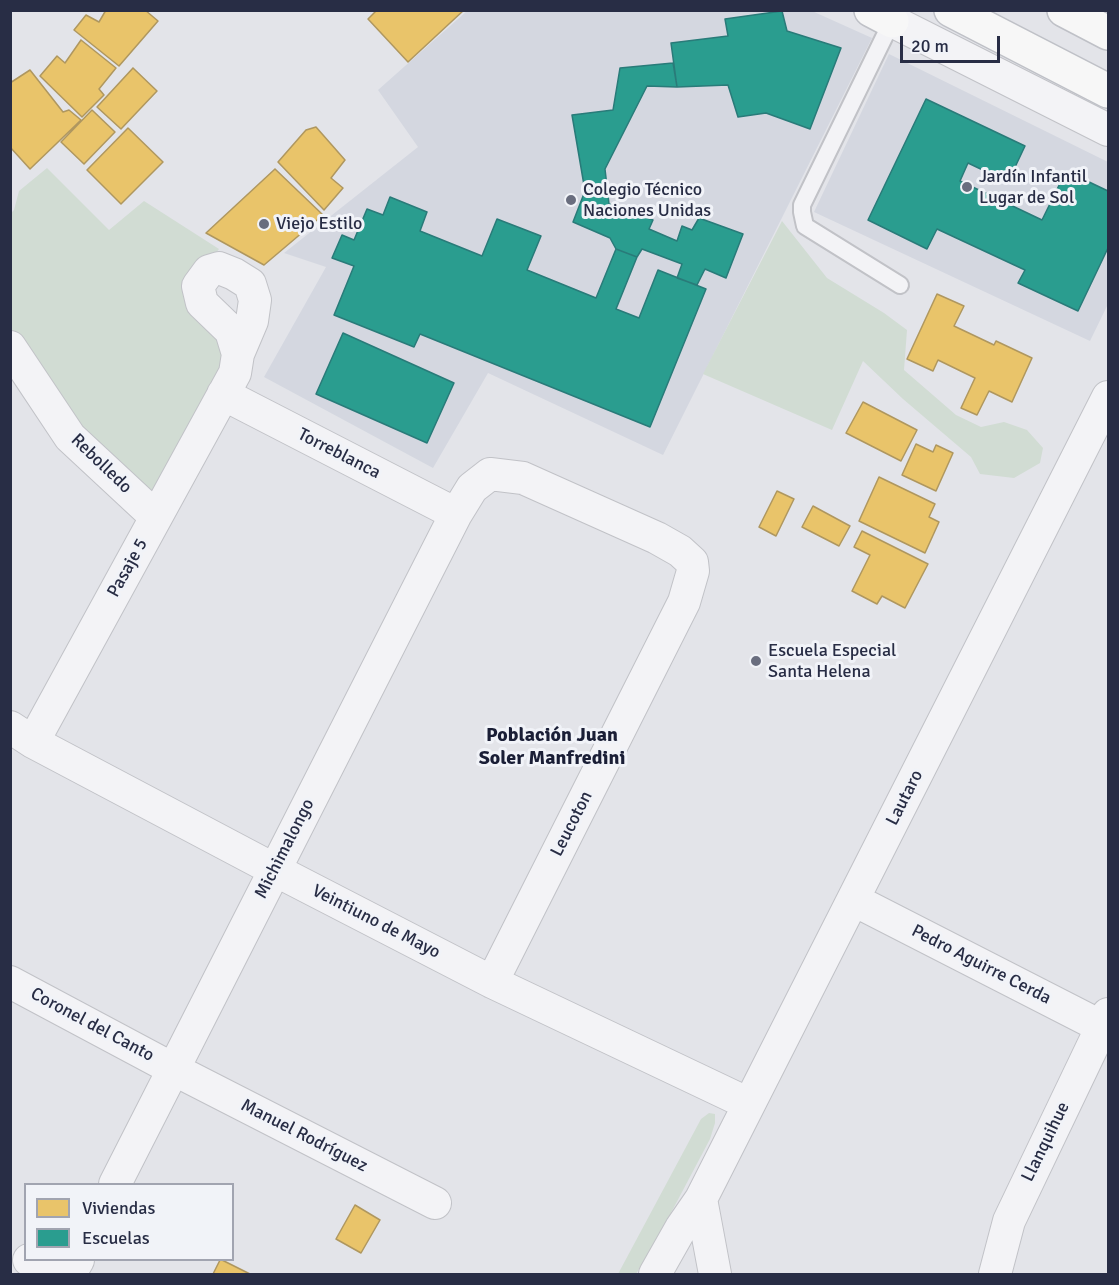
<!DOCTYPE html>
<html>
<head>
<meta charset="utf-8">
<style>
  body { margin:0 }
  #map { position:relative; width:1119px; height:1285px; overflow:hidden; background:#e3e4e9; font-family:Signika,sans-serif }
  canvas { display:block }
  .frame { position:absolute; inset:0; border:12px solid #282d45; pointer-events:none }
  .legend { position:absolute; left:24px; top:1183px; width:210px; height:78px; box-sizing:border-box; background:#f1f3f8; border:2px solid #a1a4b0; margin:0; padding:8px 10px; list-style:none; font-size:18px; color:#282d45 }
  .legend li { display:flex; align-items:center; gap:12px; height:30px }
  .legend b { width:30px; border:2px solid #a1a4b0 }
  .scale { position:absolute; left:900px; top:36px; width:100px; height:27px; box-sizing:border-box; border:3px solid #282d45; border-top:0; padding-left:8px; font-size:18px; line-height:21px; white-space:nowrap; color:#282d45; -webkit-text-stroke:4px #f1f3f8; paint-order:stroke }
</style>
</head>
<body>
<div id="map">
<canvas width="1119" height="1285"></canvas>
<div class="frame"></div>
<ul class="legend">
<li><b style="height:16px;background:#e9c46a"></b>Viviendas</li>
<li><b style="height:16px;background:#2a9d8f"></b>Escuelas</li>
</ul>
<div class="scale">20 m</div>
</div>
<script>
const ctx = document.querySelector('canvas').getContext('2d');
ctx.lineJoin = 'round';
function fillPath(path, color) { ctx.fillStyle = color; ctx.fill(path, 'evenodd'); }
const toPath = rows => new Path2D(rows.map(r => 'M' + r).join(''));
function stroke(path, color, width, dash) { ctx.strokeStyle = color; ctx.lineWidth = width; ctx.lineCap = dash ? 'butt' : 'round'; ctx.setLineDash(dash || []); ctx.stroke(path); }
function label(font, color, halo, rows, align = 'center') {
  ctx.font = font + ' Signika,sans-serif'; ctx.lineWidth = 6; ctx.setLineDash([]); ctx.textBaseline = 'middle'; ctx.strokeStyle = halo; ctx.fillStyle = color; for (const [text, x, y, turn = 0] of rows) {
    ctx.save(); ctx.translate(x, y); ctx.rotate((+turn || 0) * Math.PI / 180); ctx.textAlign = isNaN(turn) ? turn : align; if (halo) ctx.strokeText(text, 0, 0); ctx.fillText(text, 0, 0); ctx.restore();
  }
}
fillPath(toPath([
  [467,11,812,11,872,38,663,455,488,373,433,468,264,377,326,267,284,253,418,147,378,90],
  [889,54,1108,162,1108,304,1090,341,814,212]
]), '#d4d7e0');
fillPath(toPath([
  [47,168,109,230,144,201,219,249,207,264,217,335,225,364,152,494,76,428,11,328,11,213,14,210,19,191],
  [782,221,827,278,884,313,907,330,904,370,956,415,981,427,1004,422,1027,430,1043,448,1040,463,1014,478,980,474,971,457,903,399,863,361,832,430,703,374],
  [709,1113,715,1114,715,1123,710,1139,663,1228,636,1274,618,1274,701,1119]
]), '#d1dcd3');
const homes = toPath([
  [106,10,145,10,158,21,119,66,74,30,86,15,99,22,106,10],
  [377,10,464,10,408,62,368,19,377,10],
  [81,40,116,68,99,89,104,95,82,117,40,76,57,56,65,63,81,40],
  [133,68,157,91,121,129,97,107,133,68],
  [30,70,63,112,69,110,81,120,30,169,10,147,10,83,30,70],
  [92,110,115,132,84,164,61,142,92,110],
  [316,127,345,160,331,178,343,188,324,210,278,162,306,130,316,127],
  [128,128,163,162,121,204,87,170,128,128],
  [275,169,323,215,264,265,206,233,275,169],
  [937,294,964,306,954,326,994,345,996,341,1032,358,1012,402,989,391,977,415,961,408,975,378,938,360,933,371,907,359,937,294],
  [863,402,917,430,901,461,846,433,863,402],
  [916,444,933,452,936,445,953,453,936,491,902,475,916,444],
  [879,477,935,504,929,517,939,522,925,553,859,521,879,477],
  [777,491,794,499,776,536,759,527,777,491],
  [813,506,850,526,839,546,802,527,813,506],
  [862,531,928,564,905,608,882,596,877,604,852,591,870,555,854,547,862,531],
  [355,1205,380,1220,361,1253,336,1239,355,1205],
  [220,1260,222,1260,250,1274,213,1274,220,1260]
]);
fillPath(homes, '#e9c46a');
stroke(homes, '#af975f', 1.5);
const schools = toPath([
  [782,11,787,31,841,48,810,129,766,113,738,117,728,85,677,87,671,43,728,36,725,19,782,11],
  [673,63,677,87,647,86,605,169,609,204,653,220,649,229,677,241,682,226,692,230,699,218,743,234,726,278,705,269,697,285,677,278,682,264,642,249,637,257,616,249,610,238,573,222,585,191,572,115,613,110,620,68,673,63],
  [926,99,1025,146,1008,182,968,163,960,181,1042,220,1066,171,1108,191,1108,248,1078,311,1018,283,1025,270,937,229,927,249,868,220,926,99],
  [390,197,427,212,420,231,482,256,497,219,541,236,527,270,596,298,616,249,637,257,616,309,639,318,658,270,706,289,650,427,420,334,414,347,334,315,354,266,332,258,342,235,354,240,367,209,383,215,390,197],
  [343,333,454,383,427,443,316,394,343,333]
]);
fillPath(schools, '#2a9d8f');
stroke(schools, '#297b79', 1.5);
const lane = toPath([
  [892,21,802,205,802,212,805,226,900,285]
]);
const street = toPath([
  [892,21,1108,130],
  [10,347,70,437,156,517],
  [223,394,456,514],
  [10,727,33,742,275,870,492,982,749,1104],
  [33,742,235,373,238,354,231,331,202,303,198,286,209,271,219,268,234,274,250,284,255,300,252,321,238,354],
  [854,900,1108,1030],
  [10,982,173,1069,435,1203],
  [115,1184,456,514,472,488,490,474,523,478,657,538,680,551,692,562,693,571,684,602,492,982],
  [701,1199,715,1274],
  [29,1260,53,1274],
  [70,1274,78,1260],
  [655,1274,681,1228,701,1199,1108,397],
  [995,1274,1009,1221,1108,1014]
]);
const primary = toPath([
  [871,10,892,21],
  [951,10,1108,91],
  [1064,10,1108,33]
]);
stroke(lane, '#c1c2c7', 20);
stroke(street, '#c1c2c7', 34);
stroke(primary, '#bfc1c7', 36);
stroke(lane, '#f3f3f6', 16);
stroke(street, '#f3f3f6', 32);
stroke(primary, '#f7f7f7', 33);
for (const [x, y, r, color] of [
  [967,187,6,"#696d7e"],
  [571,200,6,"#696d7e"],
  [264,224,6,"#696d7e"],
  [756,661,6,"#696d7e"]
]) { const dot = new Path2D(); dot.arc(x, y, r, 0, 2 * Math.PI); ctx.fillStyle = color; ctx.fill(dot); stroke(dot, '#f1f3f8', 2); }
label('18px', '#282d45', '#f1f3f8', [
  ["Jardín Infantil",979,177],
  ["Lugar de Sol",979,198],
  ["Colegio Técnico",583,190],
  ["Naciones Unidas",583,211],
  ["Viejo Estilo",276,224],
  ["Escuela Especial",768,651],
  ["Santa Helena",768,672]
], 'left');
label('18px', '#282d45', '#f1f3f8', [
  ["Torreblanca",339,454,27],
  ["Rebolledo",101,464,44],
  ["Pasaje 5",128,568,-61],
  ["Lautaro",905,798,-63],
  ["Leucoton",572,824,-63],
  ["Michimalongo",285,849,-63],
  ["Veintiuno de Mayo",376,922,27],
  ["Pedro Aguirre Cerda",981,965,27],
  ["Coronel del Canto",92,1025,28],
  ["Manuel Rodríguez",304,1136,27],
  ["Llanquihue",1046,1142,-64]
]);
label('bold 20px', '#1a1e36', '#f1f3f8', [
  ["Población Juan",552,736],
  ["Soler Manfredini",552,759]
]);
</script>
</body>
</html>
